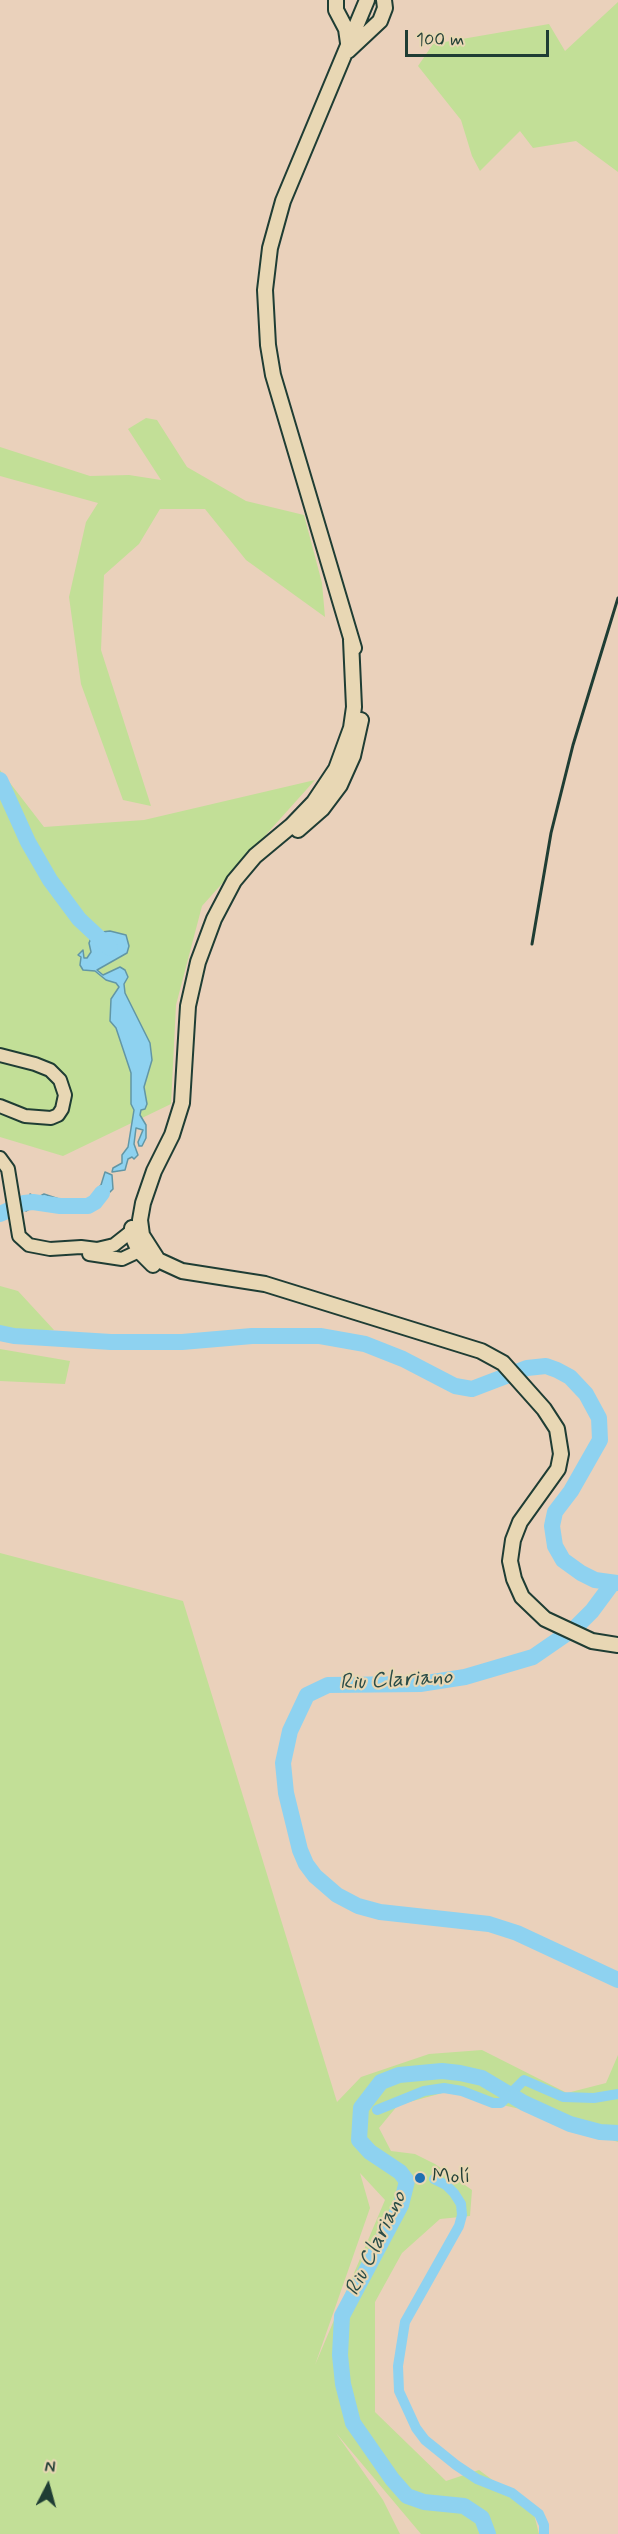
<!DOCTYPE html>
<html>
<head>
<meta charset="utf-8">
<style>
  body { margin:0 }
  #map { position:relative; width:618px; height:2534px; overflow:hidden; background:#ead1bb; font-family:Mynerve,sans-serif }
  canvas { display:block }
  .north { position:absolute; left:18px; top:2456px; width:60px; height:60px; -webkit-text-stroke:4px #e8d7b4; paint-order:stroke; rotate:6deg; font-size:16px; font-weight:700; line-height:24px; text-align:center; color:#1f3d34 }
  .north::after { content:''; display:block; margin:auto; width:21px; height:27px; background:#1f3d34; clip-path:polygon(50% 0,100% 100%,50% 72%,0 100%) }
  .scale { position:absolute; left:405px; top:30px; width:144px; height:27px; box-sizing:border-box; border:3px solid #1f3d34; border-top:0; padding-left:8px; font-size:18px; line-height:21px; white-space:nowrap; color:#1f3d34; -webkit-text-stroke:4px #e8d7b4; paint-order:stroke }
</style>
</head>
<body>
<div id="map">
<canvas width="618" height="2534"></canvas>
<div class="north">N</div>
<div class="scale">100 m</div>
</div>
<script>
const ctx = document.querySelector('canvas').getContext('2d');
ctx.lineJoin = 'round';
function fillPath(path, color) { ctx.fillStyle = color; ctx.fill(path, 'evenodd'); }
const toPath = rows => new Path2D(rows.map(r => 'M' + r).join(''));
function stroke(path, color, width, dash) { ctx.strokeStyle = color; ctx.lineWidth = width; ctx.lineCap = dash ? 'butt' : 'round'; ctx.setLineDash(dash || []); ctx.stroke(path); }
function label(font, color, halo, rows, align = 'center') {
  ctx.font = font + ' Mynerve,sans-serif'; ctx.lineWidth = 4.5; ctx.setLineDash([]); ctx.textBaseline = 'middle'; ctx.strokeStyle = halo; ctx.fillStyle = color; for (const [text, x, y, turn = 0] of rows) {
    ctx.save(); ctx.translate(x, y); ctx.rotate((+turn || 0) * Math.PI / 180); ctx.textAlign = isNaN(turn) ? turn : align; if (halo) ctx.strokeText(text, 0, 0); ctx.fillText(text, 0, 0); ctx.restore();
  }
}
fillPath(toPath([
  [618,2,618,172,576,141,533,148,520,131,480,171,472,156,461,120,418,66,433,44,549,24,565,51],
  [146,418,157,420,187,467,246,501,304,515,322,583,325,617,246,560,205,509,160,509,139,544,104,575,101,650,151,806,123,800,81,684,69,597,86,522,98,503,0,476,0,447,90,476,129,475,161,480,128,429],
  [0,770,44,827,144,820,315,780,202,906,176,1005,171,1104,63,1156,0,1137],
  [0,1286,18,1291,54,1330,0,1333],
  [0,1349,70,1361,65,1384,0,1381],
  [0,1553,183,1601,337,2102,361,2077,429,2054,482,2050,567,2093,606,2083,618,2055,618,2142,520,2109,446,2092,398,2105,379,2128,391,2151,415,2154,435,2164,472,2190,470,2216,440,2219,402,2253,375,2302,375,2412,446,2481,479,2470,533,2510,539,2534,421,2534,336,2433,383,2500,400,2534,0,2534],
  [360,2173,385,2200,315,2365,370,2208]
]), '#c2df97');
const water = toPath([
  [110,931,126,935,129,946,127,953,97,970,103,975,120,967,125,970,128,977,124,984,125,993,150,1043,152,1060,144,1087,147,1104,145,1109,141,1110,140,1115,146,1125,146,1138,142,1146,139,1146,138,1142,143,1130,136,1128,134,1144,138,1155,134,1159,132,1157,128,1159,125,1170,112,1172,113,1168,122,1163,122,1155,128,1147,134,1110,131,1104,131,1073,116,1028,110,1021,111,999,119,987,116,983,106,980,95,971,83,970,80,965,81,957,78,955,83,950,84,958,87,958,91,952,89,943,93,933,110,931],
  [105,1172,112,1175,113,1189,96,1206,88,1207,87,1201,101,1185,105,1172],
  [30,1194,37,1198,44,1194,68,1202,69,1205,59,1211,55,1210,47,1204,45,1207,36,1205,26,1211,25,1207,30,1203,30,1194]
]);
fillPath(water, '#8ed2f0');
stroke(water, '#6296a5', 1.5);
stroke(toPath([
  [377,2110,424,2091,444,2088,462,2091,493,2103,501,2103,524,2080,563,2097,594,2098,618,2094],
  [434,2179,446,2185,454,2193,461,2204,462,2215,459,2226,405,2322,398,2366,399,2391,416,2428,425,2440,456,2465,477,2479,512,2493,539,2514,544,2525,544,2534]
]), '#8ed2f0', 10);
stroke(toPath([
  [0,780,28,842,50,880,79,919,110,948],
  [0,1214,24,1203,33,1202,60,1206,88,1206,95,1202,102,1193],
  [0,1333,14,1336,111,1342,182,1342,252,1336,320,1336,365,1344,403,1359,455,1386,472,1389,527,1368,546,1366,557,1370,570,1377,586,1394,599,1418,600,1440,571,1491,555,1512,552,1526,555,1546,563,1560,581,1573,595,1580,618,1583],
  [612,1584,592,1611,575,1628,533,1657,465,1677,420,1684,328,1685,307,1695,290,1731,283,1763,286,1793,300,1850,306,1864,315,1876,337,1895,358,1906,380,1912,489,1924,517,1933,618,1980],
  [488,2534,482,2518,464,2506,424,2502,407,2496,392,2479,353,2423,343,2384,340,2355,342,2316,401,2205,407,2181,400,2172,370,2152,359,2140,361,2108,381,2082,399,2075,442,2071,460,2073,482,2078,524,2103,570,2124,600,2132,618,2133]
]), '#8ed2f0', 16);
const secondary = toPath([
  [0,1055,35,1064,50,1070,60,1080,65,1095,62,1109,58,1115,51,1118,25,1116,0,1106],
  [0,1158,8,1169,19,1236,29,1245,50,1249,81,1247,97,1249,114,1245,133,1230],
  [89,1254,122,1259,139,1251,143,1244]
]);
const primary = toPath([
  [336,0,336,10,346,29,348,43],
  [348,51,380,21,385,8,384,0],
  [351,640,354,707,351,728,336,769,314,802,291,826,255,856,234,881,214,919,198,962,188,1006,182,1103,172,1135,154,1171,143,1203,140,1220,142,1235,158,1260,182,1271,265,1284,481,1351,503,1363,544,1409,557,1429,561,1454,558,1469,520,1522,513,1540,510,1561,514,1579,522,1597,545,1619,592,1641,618,1645],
  [354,648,273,375,268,345,265,290,270,248,283,201,367,0],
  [298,830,322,809,340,785,353,756,361,720],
  [132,1228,134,1240,139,1251,153,1265]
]);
stroke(secondary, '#1f3d34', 16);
stroke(primary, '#1f3d34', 18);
stroke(secondary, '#e8d7b4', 12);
stroke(primary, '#e8d7b4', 14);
stroke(toPath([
  [532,944,551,833,573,745,618,598]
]), '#1f3d34', 3);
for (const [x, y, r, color] of [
  [420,2178,6,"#1f6fb2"]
]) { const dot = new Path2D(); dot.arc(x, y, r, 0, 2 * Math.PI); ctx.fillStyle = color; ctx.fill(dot); stroke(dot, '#e8d7b4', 2); }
label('21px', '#1f3d34', '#e8d7b4', [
  ["Molí",432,2178]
], 'left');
label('italic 22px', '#2a4c47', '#e8d7b4', [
  ["Riu Clariano",396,1681,-3],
  ["Riu Clariano",377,2244,-64]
]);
</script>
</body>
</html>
